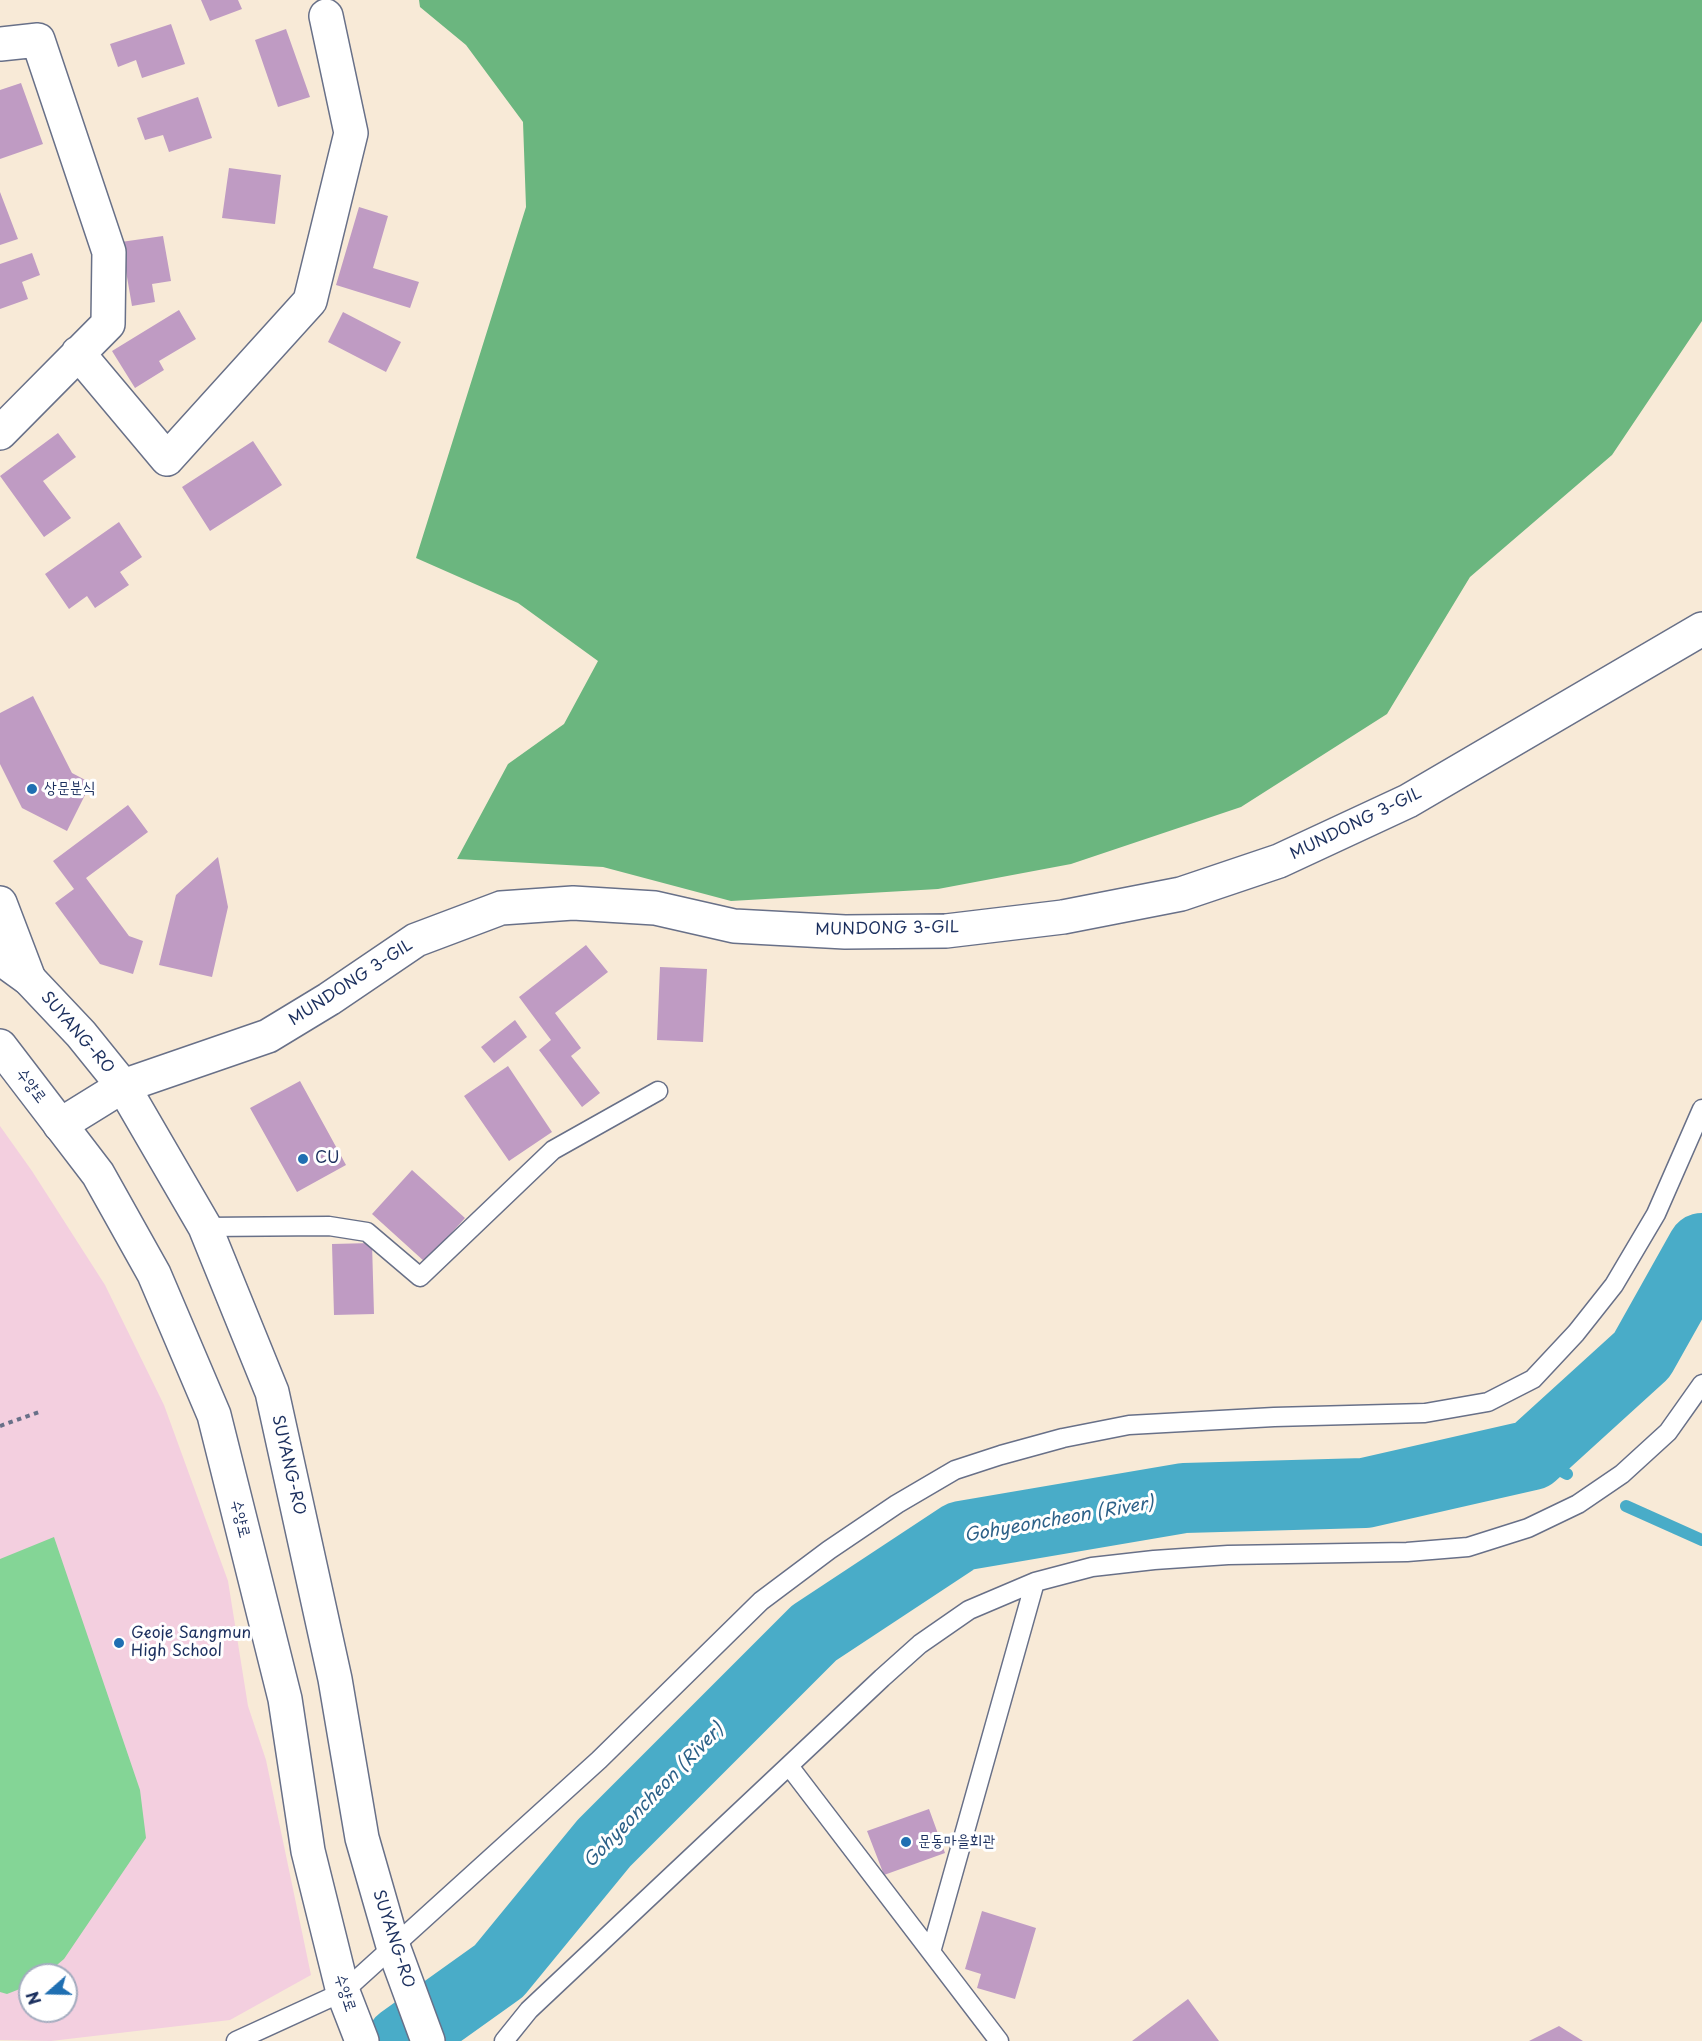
<!DOCTYPE html>
<html>
<head>
<meta charset="utf-8">
<style>
  body { margin:0 }
  #map { position:relative; width:1702px; height:2041px; overflow:hidden; background:#f8ead7; font-family:"Playpen Sans",sans-serif }
  canvas { display:block }
  .north { position:absolute; left:18px; top:1963px; width:60px; height:60px; box-sizing:border-box; background:#fff; border:2px solid #a4acbf; border-radius:50%; rotate:250deg; font-size:16px; font-weight:700; line-height:24px; text-align:center; color:#1b2f5e }
  .north::after { content:''; display:block; margin:auto; width:21px; height:27px; background:#1f6fb2; clip-path:polygon(50% 0,100% 100%,50% 72%,0 100%) }
</style>
</head>
<body>
<div id="map">
<canvas width="1702" height="2041"></canvas>
<div class="north">N</div>
</div>
<script>
const ctx = document.querySelector('canvas').getContext('2d');
ctx.lineJoin = 'round';
function fillPath(path, color) { ctx.fillStyle = color; ctx.fill(path, 'evenodd'); }
const toPath = rows => new Path2D(rows.map(r => 'M' + r).join(''));
function stroke(path, color, width, dash) { ctx.strokeStyle = color; ctx.lineWidth = width; ctx.lineCap = dash ? 'butt' : 'round'; ctx.setLineDash(dash || []); ctx.stroke(path); }
function label(font, color, halo, rows, align = 'center') {
  ctx.font = font + ' "Playpen Sans","Poor Story",sans-serif'; ctx.lineWidth = 6; ctx.setLineDash([]); ctx.textBaseline = 'middle'; ctx.strokeStyle = halo; ctx.fillStyle = color; for (const [text, x, y, turn = 0] of rows) {
    ctx.save(); ctx.translate(x, y); ctx.rotate((+turn || 0) * Math.PI / 180); ctx.textAlign = isNaN(turn) ? turn : align; if (halo) ctx.strokeText(text, 0, 0); ctx.fillText(text, 0, 0); ctx.restore();
  }
}
fillPath(toPath([
  [0,1126,32,1171,105,1285,164,1405,228,1581,248,1706,266,1760,311,1975,230,2020,51,2041,0,2040],
  [30,1975,66,1975,66,2011,30,2011]
]), '#f3cfdf');
fillPath(toPath([
  [54,1537,140,1790,146,1838,64,1959,45,1975,30,1975,30,1985,7,1994,0,1992,0,1559]
]), '#84d596');
fillPath(toPath([
  [419,0,1702,0,1702,321,1612,455,1470,577,1387,714,1241,807,1071,864,938,889,731,901,603,867,457,859,508,764,564,724,598,661,518,603,416,558,526,207,523,122,466,45,420,7]
]), '#6bb67f');
stroke(toPath([
  [1532,1455,1567,1474],
  [1626,1506,1702,1540]
]), '#49acc8', 12);
stroke(toPath([
  [401,2041,499,1971,604,1843,814,1633,961,1536,1184,1498,1365,1493,1532,1455,1642,1355,1702,1248]
]), '#49acc8', 70);
fillPath(toPath([
  [201,0,238,0,242,9,210,21],
  [171,24,185,64,142,78,136,60,118,67,110,44],
  [286,29,310,97,278,107,255,40],
  [21,83,43,144,0,159,0,90],
  [198,97,212,138,169,152,163,135,145,140,137,118],
  [229,168,281,175,275,224,222,218],
  [0,192,18,239,0,245],
  [359,207,388,216,373,268,419,282,410,308,336,285],
  [163,236,171,281,152,284,155,302,132,306,121,242],
  [32,253,40,275,22,282,28,299,0,309,0,264],
  [179,310,196,339,159,361,164,370,135,388,112,351],
  [343,312,401,342,386,372,328,342],
  [58,433,76,457,43,481,71,518,44,537,0,476],
  [253,441,282,485,210,531,182,487],
  [119,522,142,557,120,572,129,585,95,608,87,596,69,609,45,574],
  [33,696,72,773,91,783,67,831,22,808,0,764,0,713],
  [128,805,148,832,86,878,129,936,143,941,133,974,100,964,55,903,74,889,53,861],
  [218,857,228,907,212,977,159,965,176,895],
  [586,945,608,972,555,1013,581,1048,571,1056,600,1093,582,1107,539,1050,551,1040,519,997],
  [660,967,707,969,703,1042,657,1040],
  [515,1020,527,1037,494,1063,481,1047],
  [508,1066,552,1132,509,1161,464,1096],
  [300,1081,346,1165,297,1192,250,1108],
  [412,1170,465,1218,425,1262,372,1214],
  [372,1243,374,1314,334,1315,332,1244],
  [929,1809,945,1853,884,1875,867,1831],
  [982,1911,1036,1928,1015,1999,977,1988,981,1974,965,1969],
  [1188,1999,1219,2041,1132,2041],
  [1559,2026,1583,2041,1529,2041]
]), '#bf9bc3');
const service = toPath([
  [205,1227,329,1226,367,1232,420,1277,553,1150,658,1091],
  [789,1766,999,2041],
  [931,1952,1035,1582],
  [236,2041,343,1992,599,1760,761,1601,829,1550,897,1504,955,1470,1001,1455,1063,1438,1129,1425,1274,1417,1425,1413,1488,1402,1533,1379,1576,1333,1614,1285,1656,1214,1702,1109],
  [504,2041,529,2010,882,1678,920,1644,969,1610,1035,1582,1092,1567,1154,1560,1228,1555,1407,1552,1468,1547,1528,1528,1578,1504,1622,1474,1668,1432,1702,1384]
]);
const minor = toPath([
  [0,44,38,40,109,252,108,324,0,433],
  [78,353,167,459,310,301,351,133,326,16],
  [0,903,29,979],
  [60,1125,123,1086,268,1036,329,999,416,940,501,908,573,903,655,908,734,926,845,932,946,931,1063,917,1181,894,1279,861,1408,801,1702,629]
]);
const tertiary = toPath([
  [0,958,29,979,81,1034,123,1086,205,1227,272,1392,335,1679,362,1838,393,1946,428,2041],
  [0,1046,98,1174,154,1274,214,1415,285,1699,308,1851,343,1992,362,2041]
]);
stroke(service, '#687088', 21);
stroke(minor, '#687088', 36);
stroke(tertiary, '#687088', 36);
stroke(toPath([
  [0,1426,42,1411]
]), '#687088', 4, [4.5, 4.5]);
stroke(service, '#fff', 18);
stroke(minor, '#fff', 33);
stroke(tertiary, '#fff', 33);
for (const [x, y, r, color] of [
  [32,789,6,"#1f6fb2"],
  [303,1159,6,"#1f6fb2"],
  [119,1643,6,"#1f6fb2"],
  [906,1842,6,"#1f6fb2"]
]) { const dot = new Path2D(); dot.arc(x, y, r, 0, 2 * Math.PI); ctx.fillStyle = color; ctx.fill(dot); stroke(dot, '#fff', 2); }
label('16px', '#1b2f5e', '#fff', [
  ["상문분식",44,789],
  ["CU",315,1159],
  ["Geoje Sangmun",131,1634],
  ["High School",131,1652],
  ["문동마을회관",918,1842]
], 'left');
label('16px', '#1b2f5e', '#fff', [
  ["MUNDONG 3-GIL",1356,824,-26],
  ["MUNDONG 3-GIL",887,929,-1],
  ["MUNDONG 3-GIL",351,983,-33],
  ["SUYANG-RO",77,1033,49],
  ["수양로",31,1086,53],
  ["SUYANG-RO",288,1465,77],
  ["수양로",240,1519,76],
  ["SUYANG-RO",393,1939,72],
  ["수양로",345,1993,72]
]);
label('italic 18px', '#2d6188', '#fff', [
  ["Gohyeoncheon (River)",1059,1520,-10],
  ["Gohyeoncheon (River)",654,1796,-46]
]);
</script>
</body>
</html>
